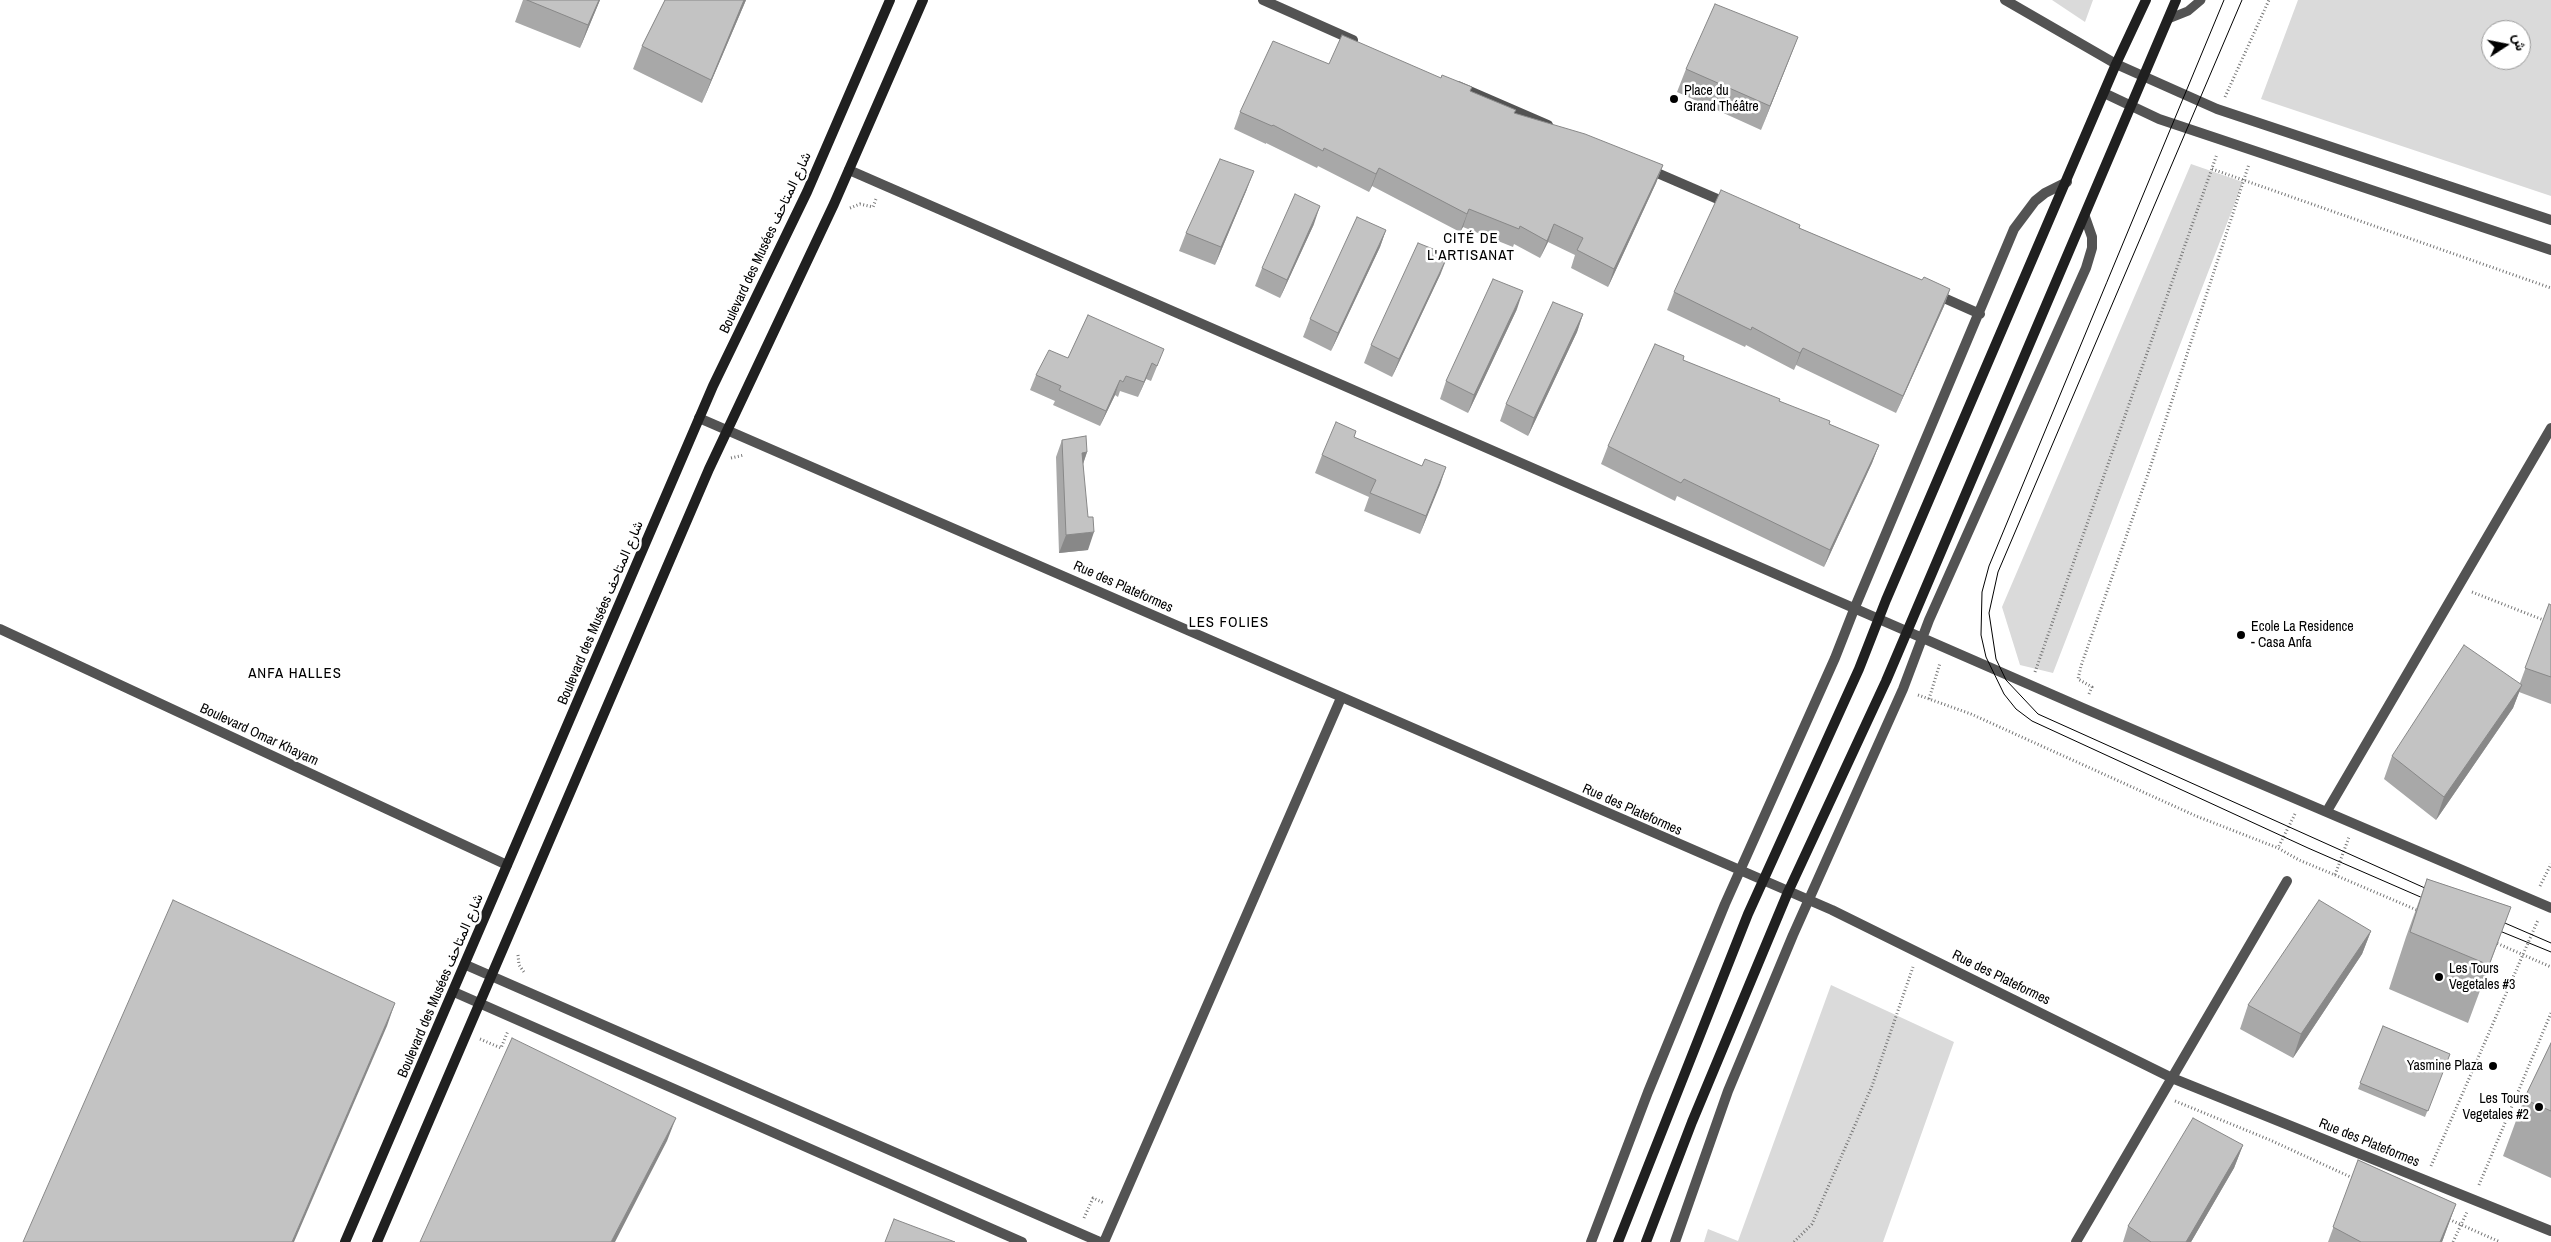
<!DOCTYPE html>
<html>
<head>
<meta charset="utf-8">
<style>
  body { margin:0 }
  #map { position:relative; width:2551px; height:1242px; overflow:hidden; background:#fff; font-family:"Archivo Narrow",Vazirmatn,sans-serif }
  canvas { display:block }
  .north { position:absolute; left:2481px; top:20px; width:50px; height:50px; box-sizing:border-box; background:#fff; border:1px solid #999; border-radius:50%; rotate:79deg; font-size:14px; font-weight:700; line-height:20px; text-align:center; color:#000 }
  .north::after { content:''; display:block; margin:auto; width:18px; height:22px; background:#000; clip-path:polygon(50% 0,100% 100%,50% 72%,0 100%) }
</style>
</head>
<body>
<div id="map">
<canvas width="2551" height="1242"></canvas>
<div class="north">ش</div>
</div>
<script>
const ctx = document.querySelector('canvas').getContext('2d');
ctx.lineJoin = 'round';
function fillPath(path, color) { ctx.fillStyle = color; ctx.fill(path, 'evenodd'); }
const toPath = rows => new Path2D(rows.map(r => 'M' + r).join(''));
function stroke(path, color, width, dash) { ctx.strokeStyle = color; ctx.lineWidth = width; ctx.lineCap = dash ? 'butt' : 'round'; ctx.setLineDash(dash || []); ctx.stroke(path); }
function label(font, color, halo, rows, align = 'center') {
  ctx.font = font + ' "Archivo Narrow",Vazirmatn,sans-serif'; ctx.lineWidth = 5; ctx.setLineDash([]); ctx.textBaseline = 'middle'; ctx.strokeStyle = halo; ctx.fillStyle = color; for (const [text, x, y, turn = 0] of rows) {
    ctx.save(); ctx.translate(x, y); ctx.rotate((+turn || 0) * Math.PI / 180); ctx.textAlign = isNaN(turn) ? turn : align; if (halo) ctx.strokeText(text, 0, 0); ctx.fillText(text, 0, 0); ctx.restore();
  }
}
fillPath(toPath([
  [2052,0,2093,0,2085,22],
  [2298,0,2551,0,2551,196,2261,99],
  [2491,30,2521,30,2521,60,2491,60],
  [2191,164,2243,182,2053,673,2020,665,2002,607],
  [1831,985,1954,1042,1883,1242,1704,1242,1708,1229,1738,1241]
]), '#dadada');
stroke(toPath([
  [2225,97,2269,0],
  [2212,169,2551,288],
  [850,208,860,204,873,207,876,199],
  [731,458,744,455],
  [2472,592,2551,623],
  [2035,672,2217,154],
  [2089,694,2092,687,2078,679,2081,666,2149,471,2249,164],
  [1918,695,1971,714,2196,816,2278,848],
  [1929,699,1940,663],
  [2295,814,2278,848,2299,860,2335,875,2349,837],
  [2335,875,2419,911],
  [2540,886,2551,864],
  [2494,942,2551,967],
  [518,955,519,965,524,972],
  [480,1039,501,1048,508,1031],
  [2175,1101,2270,1140,2355,1179],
  [2431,1166,2538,920],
  [2479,1185,2551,1013],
  [1084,1218,1093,1198,1104,1203],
  [2446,1218,2500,1242],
  [1794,1242,1812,1224,1872,1086,1913,967],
  [2453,1242,2467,1212]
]), '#757575', 3, [1, 2.5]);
stroke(toPath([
  [2168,19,2188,11,2201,0]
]), '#535353', 9);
stroke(toPath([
  [1263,0,1353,40],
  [2005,0,2116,64,2217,109,2551,220],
  [1458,86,1548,125],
  [2104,93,2159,119,2551,250],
  [1648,169,1729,204],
  [849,170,2083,708,2551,908],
  [1935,294,1980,314],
  [699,418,1832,910,2172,1078,2551,1231],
  [0,629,507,865],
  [2327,811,2551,428],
  [466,965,1100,1242],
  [454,992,1022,1242],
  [1104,1242,1341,698],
  [1591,1242,1648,1092,1725,904,1835,658,1855,607,2014,229,2035,201,2045,193,2067,182],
  [1675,1242,1728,1091,1793,935,1903,689,1929,620,2086,268,2092,248,2092,237,2085,217],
  [2076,1242,2287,881]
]), '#535353', 10);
stroke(toPath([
  [345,1242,713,386,807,192,890,0],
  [377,1242,709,469,834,204,923,0],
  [1618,1242,1748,914,1859,669,1886,600,2116,64,2146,0],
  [1646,1242,1692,1122,1788,892,1886,681,2176,0]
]), '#202020', 10);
stroke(toPath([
  [2224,0,1989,566,1982,592,1981,635,1986,657,2004,694,2016,709,2032,721,2308,848,2432,902],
  [2242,0,1998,572,1989,613,1996,659,2006,680,2038,714,2436,893],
  [2491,917,2551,943],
  [2490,927,2551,952]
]), '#000', 1);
fillPath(toPath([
  [523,0,600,0,580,48,515,22],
  [665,0,746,0,702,103,633,69,642,46],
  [1798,37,1761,130,1677,92,1686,69],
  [1329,64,1470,92,1514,113,1663,165,1656,183,1608,287,1571,268,1575,255,1548,242,1540,258,1514,244,1513,247,1463,227,1460,232,1372,186,1369,192,1318,166,1317,168,1266,143,1266,144,1234,129,1240,112],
  [1247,189,1215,265,1179,251,1186,233],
  [1314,224,1280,298,1255,286,1262,268],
  [1799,228,1922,280,1950,289,1944,306,1896,413,1796,365,1794,370,1746,345,1745,347,1667,310,1674,292],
  [1386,230,1380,247,1331,351,1303,337,1310,319],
  [1441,273,1392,377,1364,363,1371,345],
  [1517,309,1468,413,1440,399,1446,381],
  [1583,314,1577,332,1528,436,1500,421,1506,404],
  [1088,315,1158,364,1151,381,1146,379,1138,397,1120,391,1118,397,1115,395,1100,426,1053,405,1055,401,1030,390,1036,375,1068,358],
  [1683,360,1779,401,1829,424,1879,445,1872,463,1824,567,1677,496,1675,501,1601,464,1608,446],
  [1354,437,1422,466,1446,467,1420,534,1364,511,1369,497,1315,473,1322,455],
  [1062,440,1087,452,1083,464,1088,550,1059,553,1056,457],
  [2549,604,2551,605,2551,704,2519,692,2513,708,2436,820,2384,779,2392,756,2520,683],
  [2427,879,2511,907,2468,1023,2389,989,2406,937],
  [2371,931,2362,954,2293,1058,2240,1029,2248,1005],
  [2383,1026,2450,1054,2425,1117,2358,1089],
  [2551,1043,2551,1178,2503,1156,2524,1099],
  [2243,1145,2234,1168,2191,1242,2123,1242,2128,1226],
  [2358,1160,2456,1204,2442,1242,2328,1242]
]), '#a8a8a8');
fillPath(toPath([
  [599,0,600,0,580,48,588,25],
  [744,0,746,0,702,103,711,80],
  [1798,37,1789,60,1761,130,1770,106],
  [1663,165,1656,183,1608,287,1614,269],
  [1379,168,1372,186,1369,192,1376,174],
  [1254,171,1247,189,1215,265,1221,247],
  [1320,206,1314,224,1280,298,1287,280],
  [1469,209,1463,227,1460,232,1467,214],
  [1554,224,1548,242,1540,258],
  [1386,230,1380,247,1331,351,1338,333],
  [1448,255,1441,273,1392,377,1399,359],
  [1950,289,1944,306,1896,413,1903,396],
  [1523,291,1517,309,1468,413,1474,395],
  [1583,314,1577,332,1528,436,1534,418],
  [1803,348,1796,365,1794,370,1800,353],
  [1152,363,1146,379,1138,397,1144,382],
  [1120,380,1115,395,1100,426,1106,411],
  [1879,445,1872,463,1824,567,1830,550],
  [1087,452,1081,470,1082,453],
  [1446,467,1440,485,1420,534,1426,516],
  [1094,532,1088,550,1059,553,1066,535],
  [2522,685,2513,708,2436,820,2444,797],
  [2371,931,2362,954,2293,1058,2301,1034],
  [395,1003,387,1026,294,1242,292,1242],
  [676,1118,667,1141,615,1242,611,1242],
  [2243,1145,2234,1168,2191,1242,2186,1242],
  [2456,1204,2442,1242,2440,1242]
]), '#888');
const building = toPath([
  [527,0,599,0,588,25,527,0],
  [665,0,744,0,711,80,642,46,665,0],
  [1715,4,1798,37,1770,106,1686,69,1715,4],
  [1342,35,1441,78,1442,75,1472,87,1470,91,1516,110,1514,113,1585,134,1663,165,1614,269,1577,250,1583,238,1554,224,1547,241,1520,226,1519,229,1469,209,1467,214,1379,168,1376,174,1324,148,1323,151,1273,125,1272,126,1240,112,1273,41,1329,64,1342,35],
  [1220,159,1254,171,1221,247,1186,233,1220,159],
  [1721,190,1800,225,1799,228,1922,280,1924,277,1950,289,1903,396,1803,348,1800,353,1752,327,1751,330,1674,292,1721,190],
  [1295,194,1320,206,1287,280,1262,268,1295,194],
  [1357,217,1386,230,1338,333,1310,319,1357,217],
  [1418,243,1448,255,1399,359,1371,345,1418,243],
  [1493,279,1523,291,1474,395,1446,381,1493,279],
  [1553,302,1583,314,1534,418,1506,404,1553,302],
  [1088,315,1164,349,1157,366,1152,363,1144,382,1126,376,1123,382,1120,380,1106,411,1059,390,1061,386,1036,375,1049,350,1068,358,1088,315],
  [1655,344,1684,356,1683,360,1780,399,1779,401,1830,421,1829,424,1879,445,1830,550,1684,479,1681,483,1608,446,1655,344],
  [1336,422,1356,431,1354,437,1422,466,1425,459,1446,467,1426,516,1370,493,1376,480,1322,455,1336,422],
  [1086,436,1087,452,1082,453,1088,517,1093,517,1094,532,1066,535,1062,440,1086,436],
  [2549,604,2551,605,2551,677,2525,668,2549,604],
  [2464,645,2522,685,2444,797,2392,756,2464,645],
  [2427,879,2511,907,2489,965,2410,932,2427,879],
  [173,900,395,1003,292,1242,23,1242,173,900],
  [2319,900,2371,931,2301,1034,2248,1005,2319,900],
  [2383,1026,2450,1054,2428,1111,2360,1083,2383,1026],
  [512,1038,676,1118,611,1242,420,1242,512,1038],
  [2551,1043,2551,1111,2524,1099,2551,1043],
  [2193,1118,2243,1145,2186,1242,2151,1242,2128,1226,2193,1118],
  [2358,1160,2456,1204,2440,1242,2361,1242,2333,1227,2358,1160],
  [894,1219,955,1242,885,1242,894,1219]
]);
fillPath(building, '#c3c3c3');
stroke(building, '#888', 1);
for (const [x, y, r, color] of [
  [1674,99,5,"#000"],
  [2241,635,5,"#000"],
  [2439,977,5,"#000"],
  [2493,1066,5,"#000"],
  [2539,1107,5,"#000"]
]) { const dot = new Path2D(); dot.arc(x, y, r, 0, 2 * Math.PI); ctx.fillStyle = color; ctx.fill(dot); stroke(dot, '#fff', 2); }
label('14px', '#000', '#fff', [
  ["Place du",1684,91],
  ["Grand Théâtre",1684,107],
  ["Ecole La Residence",2251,627],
  ["- Casa Anfa",2251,643],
  ["Les Tours",2449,969],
  ["Vegetales #3",2449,985],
  ["Yasmine Plaza",2483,1066,"right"],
  ["Les Tours",2529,1099,"right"],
  ["Vegetales #2",2529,1115,"right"]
], 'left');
label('14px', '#000', '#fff', [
  ["Boulevard des Musées شارع المتاحف",766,243,-65],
  ["Rue des Plateformes",1123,587,24],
  ["Boulevard des Musées شارع المتاحف",601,613,-67],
  ["Boulevard Omar Khayam",259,735,25],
  ["Rue des Plateformes",1632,810,24],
  ["Rue des Plateformes",2001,978,26],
  ["Boulevard des Musées شارع المتاحف",441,986,-67],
  ["Rue des Plateformes",2369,1143,22]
]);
ctx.letterSpacing = '1px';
label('15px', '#000', '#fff', [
  ["CITÉ DE",1471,239],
  ["L'ARTISANAT",1471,256],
  ["LES FOLIES",1229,623],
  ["ANFA HALLES",295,674]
]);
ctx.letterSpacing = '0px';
</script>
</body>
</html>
